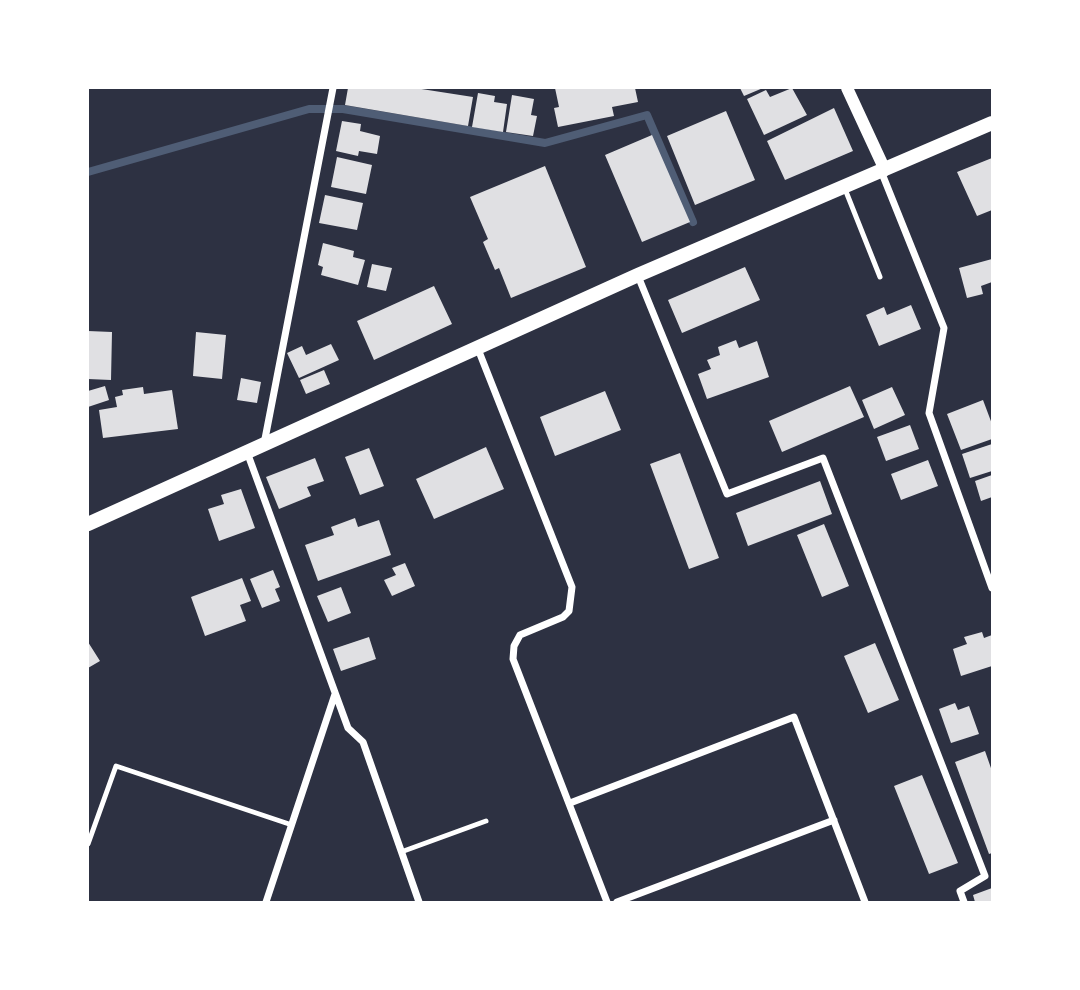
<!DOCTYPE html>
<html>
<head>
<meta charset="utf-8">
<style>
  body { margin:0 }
  #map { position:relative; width:1080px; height:990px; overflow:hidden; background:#2d3142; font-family:Spectral,serif }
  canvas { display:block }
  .frame { position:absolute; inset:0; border:89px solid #fff; pointer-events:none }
</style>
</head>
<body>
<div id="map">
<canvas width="1080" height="990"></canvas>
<div class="frame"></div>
</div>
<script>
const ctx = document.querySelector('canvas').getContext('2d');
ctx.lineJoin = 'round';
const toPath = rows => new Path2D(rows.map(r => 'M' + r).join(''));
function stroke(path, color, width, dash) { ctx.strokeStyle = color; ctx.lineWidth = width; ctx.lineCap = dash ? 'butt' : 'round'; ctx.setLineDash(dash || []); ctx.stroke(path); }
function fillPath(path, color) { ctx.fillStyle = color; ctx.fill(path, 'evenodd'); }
stroke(toPath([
  [88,172,309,109,343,109,545,143,647,115,693,222]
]), '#4f5d75', 8);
fillPath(toPath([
  [348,88,415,88,473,97,468,126,345,105],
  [555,88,635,88,638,102,612,107,614,116,558,127,554,108,559,107],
  [740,88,763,88,744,96],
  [792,88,807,115,764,135,747,99,766,90,770,97],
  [478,93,495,96,494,102,507,104,503,132,472,127],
  [512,95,534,99,531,115,537,116,533,136,506,132],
  [834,108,853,151,785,180,767,141],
  [726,111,755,180,695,205,667,136],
  [342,121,361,124,360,131,380,136,377,154,359,151,358,156,336,151],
  [652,135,690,222,642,242,605,155],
  [337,157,372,165,366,194,331,187],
  [992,158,992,210,977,216,957,172],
  [545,166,586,267,511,298,499,268,495,270,483,242,488,239,470,197],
  [325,195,363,203,357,230,319,223],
  [323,243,354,251,353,257,365,260,358,285,321,275,323,267,318,265],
  [992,259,992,282,981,286,983,294,967,298,959,268],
  [372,264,392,268,386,291,367,287],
  [745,267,760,300,682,333,668,300],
  [434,286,452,324,374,360,357,321],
  [911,305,921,329,879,346,866,315,884,307,887,315],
  [88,331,112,332,111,380,88,379],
  [196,332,226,335,222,379,193,376],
  [736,340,739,348,757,341,769,377,707,399,698,374,711,369,707,360,720,355,718,347],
  [331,344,339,360,299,378,287,353,302,346,306,355],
  [324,370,330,384,306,394,300,380],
  [241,378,261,382,257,403,237,400],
  [105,386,109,400,88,407,88,391],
  [850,386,864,417,782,452,769,421],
  [143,387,144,394,172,390,178,429,103,438,99,410,117,407,115,397,123,395,122,390],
  [892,387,905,415,874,429,862,400],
  [605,391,621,430,555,456,540,417],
  [983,400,992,424,992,439,961,450,947,414],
  [910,425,919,449,886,461,877,437],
  [992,444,992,471,970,478,962,454],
  [486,447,504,489,434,519,416,479],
  [369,448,384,486,360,495,345,457],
  [680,453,719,558,689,569,650,464],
  [315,458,324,481,307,487,311,496,279,509,266,477],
  [928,460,938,486,901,500,891,474],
  [992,475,992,497,981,501,975,481],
  [820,481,832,514,748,546,736,513],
  [241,489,255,528,219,541,208,509,224,504,221,495],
  [355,518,358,527,379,520,391,555,318,581,305,545,334,535,331,527],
  [824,524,849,586,822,597,797,535],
  [405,563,415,586,392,596,384,580,396,575,392,568],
  [273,570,280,587,275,589,280,601,262,608,250,579],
  [242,578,251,601,240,605,246,621,205,636,191,597],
  [341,587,351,613,328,622,317,596],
  [982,632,984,638,992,635,992,666,961,676,953,649,967,644,964,637],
  [369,637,376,659,341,671,333,649],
  [88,642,100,661,88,668],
  [875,643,899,700,868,713,844,656],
  [955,703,958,710,969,706,979,734,951,743,939,709],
  [985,751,992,771,992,853,989,854,955,762],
  [922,775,958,863,929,874,894,786],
  [992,888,992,902,975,902,973,895]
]), '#e0e0e3');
stroke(toPath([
  [845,189,880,277],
  [88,844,116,766,292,825],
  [401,852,486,821]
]), '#fff', 5);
stroke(toPath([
  [881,171,944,328,929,413,992,588],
  [638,276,727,494,823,458,985,876,960,891,964,902],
  [478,349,572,587,569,611,563,617,520,635,514,646,513,659,607,902],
  [264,444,333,88],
  [247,452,348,728,363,742,419,902],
  [570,803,794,717,865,902],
  [266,902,335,694],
  [617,902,834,820]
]), '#fff', 7);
stroke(toPath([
  [847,88,885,170]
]), '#fff', 12);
stroke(toPath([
  [88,524,638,275,992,123]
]), '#fff', 14);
</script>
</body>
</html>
